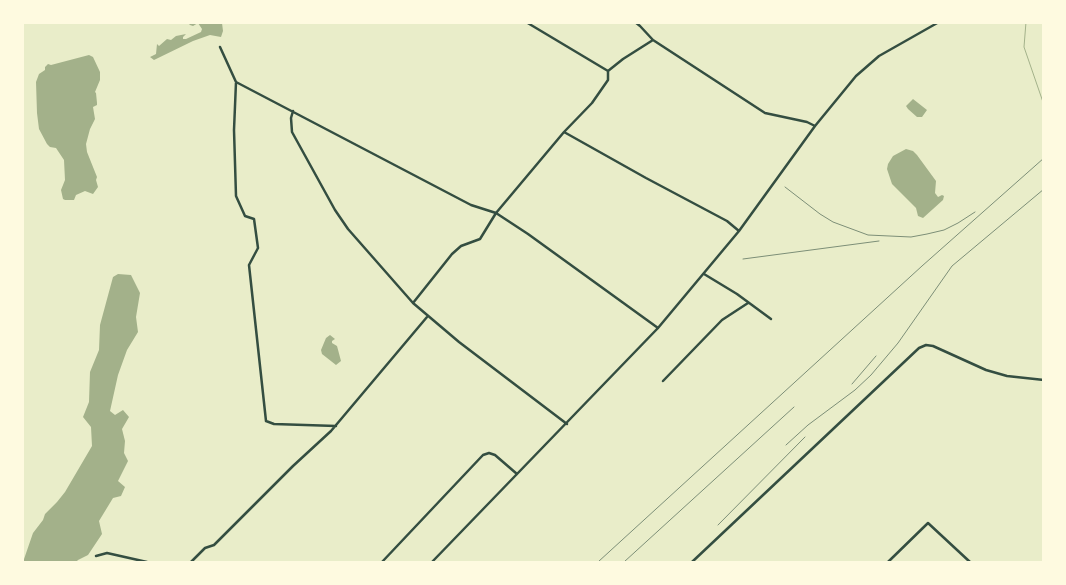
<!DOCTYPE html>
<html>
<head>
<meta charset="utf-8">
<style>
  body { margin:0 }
  #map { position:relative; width:1066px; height:585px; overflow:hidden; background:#e9edc9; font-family:"Open Sans",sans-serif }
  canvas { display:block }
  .frame { position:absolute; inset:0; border:24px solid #fefae0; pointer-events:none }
</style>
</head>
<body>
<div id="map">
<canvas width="1066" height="585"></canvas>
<div class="frame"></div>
</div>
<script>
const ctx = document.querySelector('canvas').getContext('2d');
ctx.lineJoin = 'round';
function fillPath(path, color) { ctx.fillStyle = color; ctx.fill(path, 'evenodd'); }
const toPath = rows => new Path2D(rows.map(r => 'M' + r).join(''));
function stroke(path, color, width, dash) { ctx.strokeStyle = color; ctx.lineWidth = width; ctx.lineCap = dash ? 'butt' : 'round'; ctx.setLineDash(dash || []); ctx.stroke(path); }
fillPath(toPath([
  [188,23,222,23,223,31,221,37,210,35,193,41,154,60,150,57,156,54,157,44,159,46,167,39,171,40,176,36,186,34,183,37,183,39,186,39,201,32,202,29,198,23,193,26,190,25],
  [89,55,93,57,100,72,100,80,95,92,96,93,97,103,97,105,93,107,95,119,90,129,86,144,87,152,97,177,96,180,98,187,93,194,85,191,76,195,74,200,65,200,63,199,61,190,65,180,64,160,56,148,50,147,47,144,39,129,37,113,36,82,39,74,45,70,45,67,48,64,51,65],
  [913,99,927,110,922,117,917,117,908,109,906,106],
  [906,149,913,151,917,155,936,181,935,193,938,197,942,195,944,196,943,200,923,218,918,216,916,208,892,184,887,169,888,164,893,156],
  [118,274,131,275,140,293,136,317,138,332,127,350,118,375,110,411,115,415,123,410,129,417,122,429,125,441,124,453,128,461,118,481,125,487,121,496,113,498,99,521,102,534,88,555,78,560,76,562,23,562,33,533,43,520,45,514,57,502,65,492,92,446,91,427,83,417,89,402,90,372,99,350,100,325,113,277],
  [330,335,335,339,332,341,332,343,337,346,341,361,336,365,322,354,321,350,326,338]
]), '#a3b18a');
stroke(toPath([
  [1026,22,1024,47,1044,105]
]), '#a3b18a', 1);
stroke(toPath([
  [526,22,608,71],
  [635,22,640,26,653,40,765,113,807,122,815,126],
  [220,47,236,82,234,130,236,196,245,216,254,219,258,248,249,265,266,421,274,424,336,426],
  [236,82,471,205,496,213,528,234,658,328],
  [293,111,291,118,292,132,335,210,348,229,413,303,459,342,567,424],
  [564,132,646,178,727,221,739,231],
  [704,274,737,294,771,319],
  [413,303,452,254,461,246,480,239,496,213,564,132,592,103,608,80,608,71,623,59,653,40],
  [663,381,722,320,748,303],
  [96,556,107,553,147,562],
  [191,562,205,548,214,545,293,466,331,431,427,317],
  [382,562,483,455,489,453,495,455,517,474],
  [432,562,658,328,739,231,815,126,856,76,879,56,939,22],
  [692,562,919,348,926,345,933,346,986,370,1007,376,1044,380],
  [888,562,928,523,970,562]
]), '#344e41', 2.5);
stroke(toPath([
  [785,187,820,214,833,222,868,235,911,237,927,234,944,230,958,223,975,212],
  [743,259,879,241],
  [852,384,876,356],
  [786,445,808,425,855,390,871,375,898,343,952,266,1044,189],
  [718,525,805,437],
  [598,562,922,266,1044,158],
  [624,562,794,407]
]), '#7c8e77', 1);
</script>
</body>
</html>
